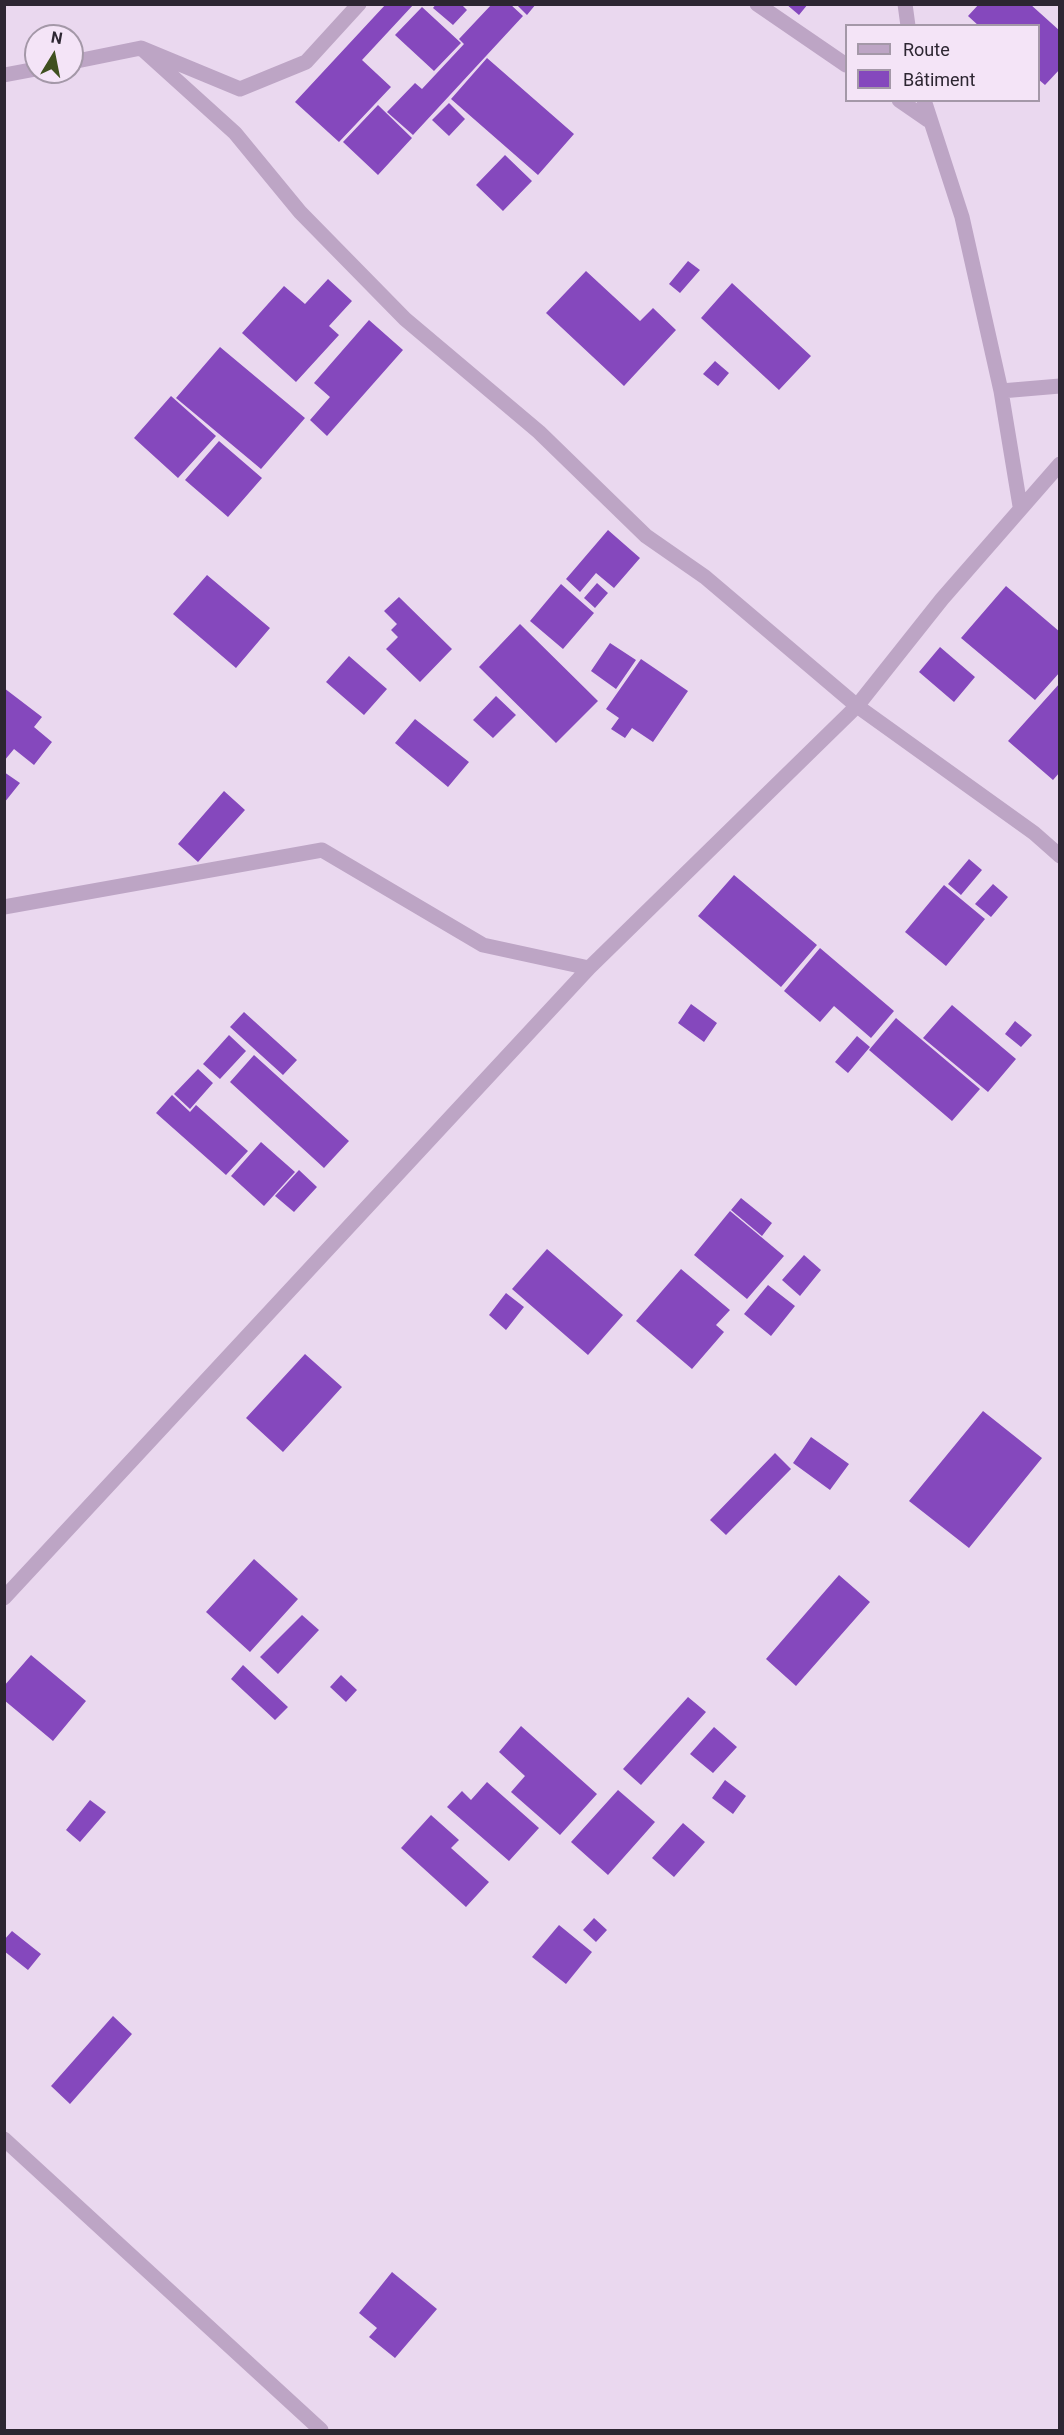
<!DOCTYPE html>
<html>
<head>
<meta charset="utf-8">
<style>
  body { margin:0 }
  #map { position:relative; width:1064px; height:2435px; overflow:hidden; background:#ead8ef; font-family:Roboto,sans-serif }
  canvas { display:block }
  .frame { position:absolute; inset:0; border:6px solid #2d2632; pointer-events:none }
  .legend { position:absolute; left:845px; top:24px; width:195px; height:78px; box-sizing:border-box; background:#f4e4f7; border:2px solid #a498a8; margin:0; padding:8px 10px; list-style:none; font-size:18px; color:#2d2632 }
  .legend li { display:flex; align-items:center; gap:12px; height:30px }
  .legend b { width:30px; border:2px solid #a498a8 }
  .north { position:absolute; left:24px; top:24px; width:60px; height:60px; box-sizing:border-box; background:#f4e4f7; border:2px solid #a498a8; border-radius:50%; rotate:10deg; font-size:16px; font-weight:700; line-height:24px; text-align:center; color:#2d2632 }
  .north::after { content:''; display:block; margin:auto; width:21px; height:27px; background:#3f501f; clip-path:polygon(50% 0,100% 100%,50% 72%,0 100%) }
</style>
</head>
<body>
<div id="map">
<canvas width="1064" height="2435"></canvas>
<div class="frame"></div>
<ul class="legend">
<li><b style="height:8px;background:#bda5c5"></b>Route</li>
<li><b style="height:16px;background:#8548bd"></b>Bâtiment</li>
</ul>
<div class="north">N</div>
</div>
<script>
const ctx = document.querySelector('canvas').getContext('2d');
ctx.lineJoin = 'round';
function fillPath(path, color) { ctx.fillStyle = color; ctx.fill(path, 'evenodd'); }
const toPath = rows => new Path2D(rows.map(r => 'M' + r).join(''));
function stroke(path, color, width, dash) { ctx.strokeStyle = color; ctx.lineWidth = width; ctx.lineCap = dash ? 'butt' : 'round'; ctx.setLineDash(dash || []); ctx.stroke(path); }
fillPath(toPath([
  [386,4,414,4,362,60,391,87,339,142,295,102],
  [436,4,461,4,467,10,453,25,433,8],
  [492,4,510,4,523,16,413,135,387,112,415,83,422,89,464,44,459,39],
  [516,4,536,4,527,15],
  [786,4,808,4,799,15],
  [979,4,1030,4,1060,31,1060,69,1045,85,1038,79,1038,26,979,26,968,16],
  [422,7,461,43,434,71,395,35],
  [487,58,574,134,538,175,451,99],
  [449,103,465,119,449,136,432,120],
  [378,105,412,138,378,175,343,142],
  [505,155,532,181,503,211,476,185],
  [688,261,700,270,680,293,669,284],
  [586,271,640,321,653,308,676,330,624,386,546,313],
  [328,279,352,301,329,326,339,335,296,382,242,333,284,286,305,304],
  [732,283,811,356,779,390,701,318],
  [369,320,403,350,327,436,310,420,330,397,314,383],
  [220,347,305,418,261,469,176,398],
  [715,361,729,373,718,386,703,374],
  [171,396,216,436,178,478,134,438],
  [219,441,262,478,228,517,185,480],
  [608,530,640,558,614,588,596,573,580,592,566,579],
  [207,575,270,628,236,668,173,614],
  [597,583,608,593,595,608,584,598],
  [561,584,594,613,563,649,530,621],
  [1006,586,1060,632,1060,672,1035,700,961,638],
  [399,597,452,649,420,682,386,649,398,637,391,630,397,624,384,611],
  [520,624,598,701,556,743,479,667],
  [610,643,636,660,616,689,591,671],
  [940,647,975,677,954,702,919,672],
  [349,656,387,689,364,715,326,682],
  [641,659,688,691,653,742,632,728,625,738,611,729,619,718,606,709],
  [1060,683,1060,772,1053,780,1008,741],
  [4,688,42,717,34,727,52,742,34,765,14,749,4,761],
  [496,696,516,715,493,738,473,720],
  [415,719,469,762,448,787,395,743],
  [4,772,20,783,4,803],
  [224,791,245,810,198,862,178,844],
  [969,859,982,870,961,895,948,884],
  [734,875,817,945,781,987,698,916],
  [993,884,1008,897,991,917,975,904],
  [944,885,985,919,946,966,905,932],
  [820,948,894,1011,871,1038,834,1006,820,1022,784,991],
  [691,1004,717,1023,704,1042,678,1023],
  [952,1005,1016,1059,988,1092,923,1038],
  [244,1012,297,1060,283,1075,230,1027],
  [896,1018,980,1089,952,1121,869,1050],
  [1015,1021,1032,1035,1021,1047,1005,1034],
  [229,1035,246,1051,220,1079,203,1064],
  [857,1036,870,1047,848,1073,835,1062],
  [254,1055,349,1141,324,1168,230,1082],
  [198,1069,213,1083,190,1109,174,1094],
  [172,1095,190,1112,196,1105,248,1151,226,1175,156,1113],
  [261,1142,295,1172,264,1206,231,1176],
  [299,1170,317,1187,294,1212,275,1196],
  [741,1198,772,1223,762,1236,731,1210],
  [730,1211,784,1256,747,1299,694,1255],
  [547,1249,623,1315,588,1355,512,1289],
  [804,1255,821,1270,800,1296,782,1280],
  [681,1269,730,1310,716,1325,724,1332,692,1369,636,1321],
  [768,1285,795,1306,771,1336,744,1314],
  [506,1293,524,1307,506,1330,489,1315],
  [305,1354,342,1387,283,1452,246,1418],
  [983,1411,1042,1458,969,1548,909,1501],
  [811,1437,849,1464,830,1490,793,1463],
  [775,1453,791,1469,726,1535,710,1520],
  [254,1559,298,1599,250,1652,206,1612],
  [839,1575,870,1602,796,1686,766,1659],
  [302,1615,319,1630,278,1674,260,1657],
  [31,1655,86,1701,53,1741,4,1700,4,1686],
  [243,1665,288,1707,275,1720,231,1679],
  [341,1675,357,1690,346,1702,330,1687],
  [688,1697,706,1712,641,1785,623,1769],
  [521,1726,597,1794,560,1835,511,1792,525,1776,499,1752],
  [714,1727,737,1747,713,1773,690,1754],
  [725,1780,746,1796,733,1814,712,1798],
  [487,1782,539,1828,509,1861,447,1807,462,1791,471,1800],
  [618,1790,655,1822,608,1875,571,1842],
  [90,1800,106,1812,80,1842,66,1830],
  [431,1815,459,1840,451,1848,489,1882,466,1907,401,1848],
  [683,1823,705,1842,674,1877,652,1858],
  [594,1918,607,1930,596,1942,583,1930],
  [559,1925,592,1952,566,1984,532,1957],
  [12,1931,41,1954,28,1970,4,1951,4,1940],
  [113,2016,132,2034,70,2104,51,2086],
  [392,2272,437,2309,395,2358,369,2337,377,2328,359,2313]
]), '#8548bd');
stroke(toPath([
  [757,4,846,65],
  [905,4,908,26],
  [141,48,235,133,300,212,405,319,539,432,646,536,705,577,857,706,1034,833,1060,856],
  [72,62,141,48,240,89,306,62,359,4],
  [4,75,36,69],
  [899,100,928,120],
  [924,100,962,217,1001,391,1020,506],
  [1001,391,1060,386],
  [4,907,322,850,483,945,589,968],
  [4,1598,589,968,857,706,942,599,1060,464],
  [4,2139,321,2430]
]), '#bda5c5', 15);
</script>
</body>
</html>
